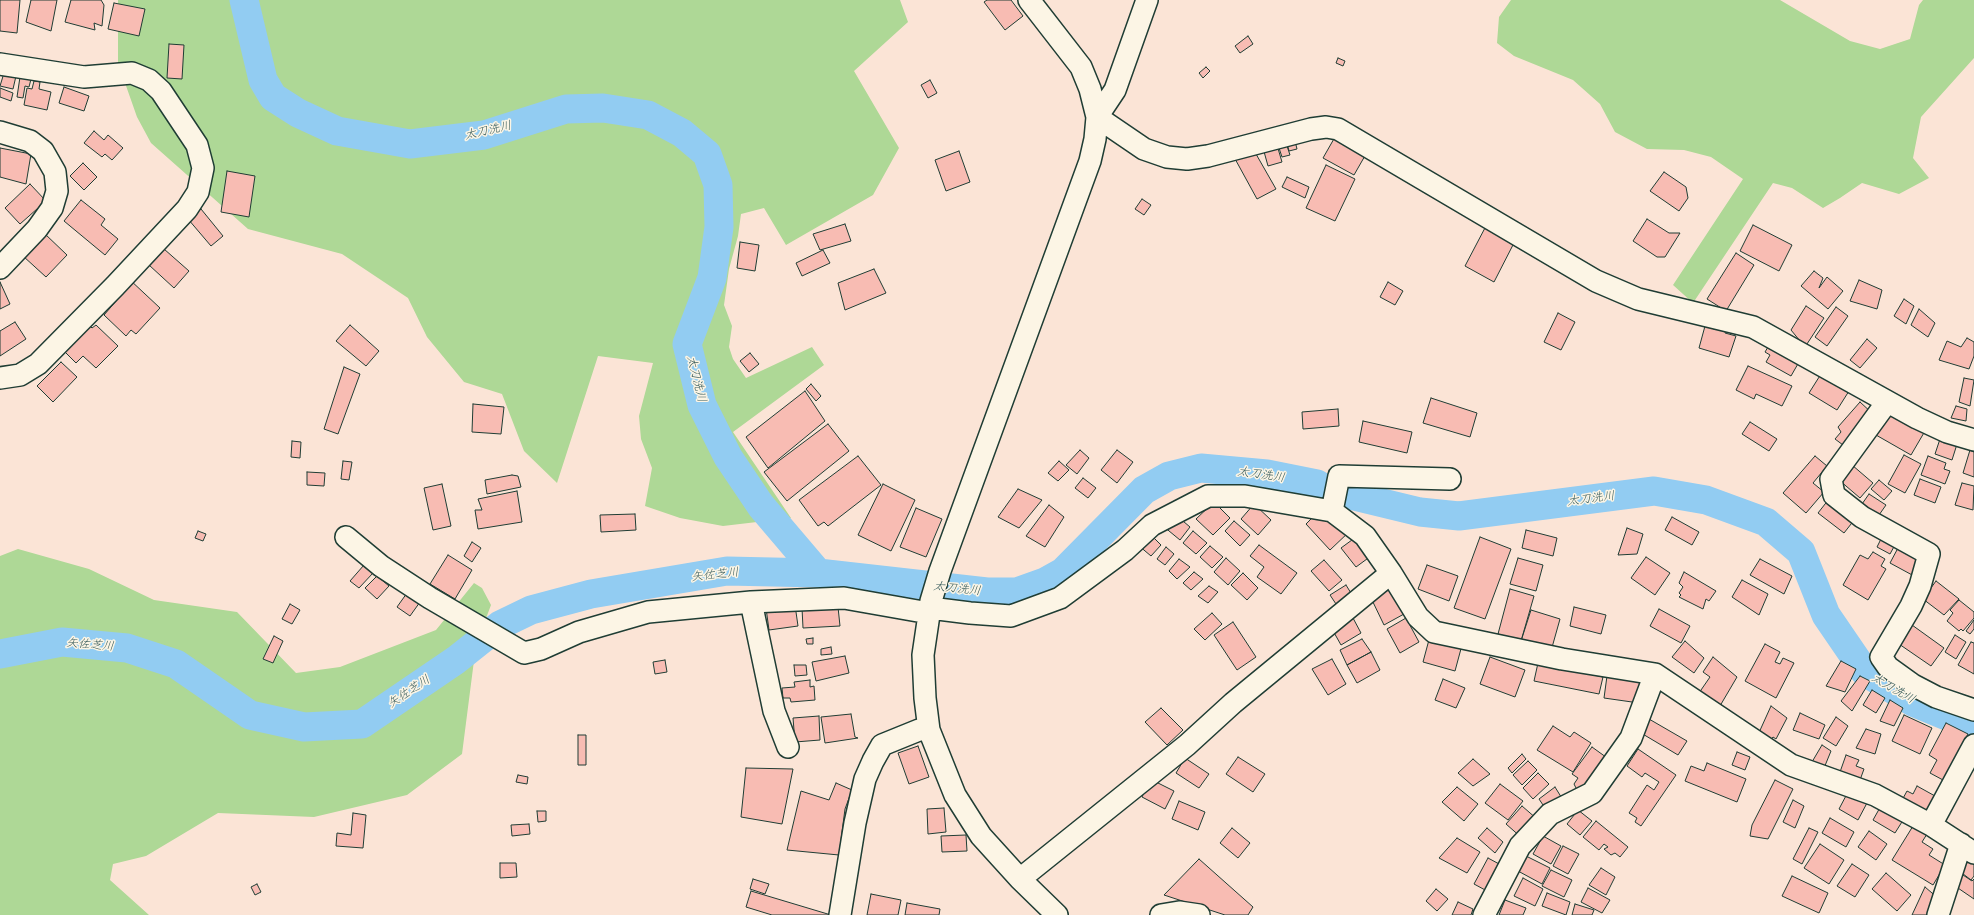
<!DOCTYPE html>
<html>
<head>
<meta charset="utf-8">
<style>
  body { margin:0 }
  canvas { display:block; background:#fbe4d6 }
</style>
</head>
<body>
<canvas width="1974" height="915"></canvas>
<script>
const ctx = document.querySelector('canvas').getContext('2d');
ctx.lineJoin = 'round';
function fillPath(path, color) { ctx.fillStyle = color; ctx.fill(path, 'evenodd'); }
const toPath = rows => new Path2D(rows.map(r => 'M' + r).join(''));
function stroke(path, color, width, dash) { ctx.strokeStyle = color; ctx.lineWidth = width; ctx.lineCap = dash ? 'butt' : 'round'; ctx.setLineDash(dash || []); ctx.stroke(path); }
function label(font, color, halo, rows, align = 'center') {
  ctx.font = font + ' Pangolin,"Klee One",sans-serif'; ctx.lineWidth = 3; ctx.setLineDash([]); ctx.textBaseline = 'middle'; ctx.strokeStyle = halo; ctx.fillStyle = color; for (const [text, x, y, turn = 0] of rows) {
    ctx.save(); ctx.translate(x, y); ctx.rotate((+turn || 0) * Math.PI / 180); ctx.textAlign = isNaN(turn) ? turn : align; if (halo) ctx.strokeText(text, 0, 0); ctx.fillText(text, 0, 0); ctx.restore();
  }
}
fillPath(toPath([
  [118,0,900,0,908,22,854,71,899,148,873,195,786,245,764,208,741,214,738,236,729,269,724,305,732,326,729,347,733,359,746,378,812,347,824,365,733,432,791,518,723,526,680,518,645,506,652,468,641,439,639,416,653,363,598,356,557,483,524,451,502,394,464,382,427,337,408,298,342,254,248,229,151,143,137,117,118,63],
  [1511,0,1780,0,1850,41,1880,49,1910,39,1919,5,1923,0,1974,0,1974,58,1921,117,1913,158,1929,178,1899,194,1862,183,1840,198,1823,208,1792,188,1773,183,1693,303,1673,285,1743,179,1711,157,1684,150,1647,149,1615,132,1600,104,1573,80,1514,56,1497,43,1499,17],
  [18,549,89,569,154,600,237,612,296,673,340,667,436,630,474,583,482,588,491,605,476,645,462,754,407,795,314,817,218,813,146,856,113,864,110,880,149,915,0,915,0,556]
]), '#aed896');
stroke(toPath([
  [244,0,263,80,273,97,298,113,337,131,410,144,484,135,566,109,603,108,648,115,682,133,707,154,718,185,719,227,712,278,687,344,702,405,728,457,761,506,818,573],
  [0,654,62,642,127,648,176,664,250,715,304,727,362,724,456,660,500,625,531,610,591,594,727,571,818,573,987,592,1017,592,1045,582,1063,572,1144,490,1169,476,1201,468,1267,474,1317,484,1325,489,1420,512,1459,516,1654,491,1706,500,1766,522,1801,552,1826,615,1865,672,1913,702,1947,716,1974,722]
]), '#92ccf2', 29);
const building = toPath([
  [0,0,20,0,17,33,0,31,0,0],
  [31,0,57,0,51,31,26,22,31,0],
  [71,0,101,0,104,5,102,26,94,23,95,30,65,22,71,0],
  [987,0,1011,0,1023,16,1005,30,984,2,987,0],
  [114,3,145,9,139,36,108,29,114,3],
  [1248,36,1253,44,1240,53,1235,46,1248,36],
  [169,44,184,45,182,79,167,78,169,44],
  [1338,58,1345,61,1343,66,1336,63,1338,58],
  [1206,67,1210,71,1203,78,1199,73,1206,67],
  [4,73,16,76,13,89,0,86,4,73],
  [20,77,31,79,29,87,25,86,23,98,17,97,20,77],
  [930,80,937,93,928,98,921,85,930,80],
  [34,81,40,82,39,89,51,92,47,110,24,105,27,88,32,89,34,81],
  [64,87,89,96,84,111,59,103,64,87],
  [0,88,13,93,11,101,0,97,0,88],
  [94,131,104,140,108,135,123,148,112,160,105,154,102,157,84,143,94,131],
  [1294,137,1297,149,1289,151,1286,139,1294,137],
  [1335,137,1366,154,1354,175,1323,158,1335,137],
  [1286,143,1290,155,1282,157,1278,145,1286,143],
  [1277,145,1282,162,1268,166,1263,148,1277,145],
  [1252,147,1276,189,1257,199,1234,157,1252,147],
  [0,148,31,154,26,184,0,177,0,148],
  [959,151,970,182,946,191,935,160,959,151],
  [83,163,97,177,84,190,70,176,83,163],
  [1326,165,1355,179,1335,221,1306,208,1326,165],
  [227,171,255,176,249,217,221,212,227,171],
  [1664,172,1686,187,1688,198,1679,211,1650,191,1664,172],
  [1287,177,1309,187,1305,198,1282,187,1287,177],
  [30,184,46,201,20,224,5,208,30,184],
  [1142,199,1151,205,1144,215,1135,209,1142,199],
  [81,200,105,219,101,225,118,239,105,255,64,221,81,200],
  [201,209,223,236,211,246,188,219,201,209],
  [1647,219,1669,233,1680,233,1665,257,1657,257,1633,241,1647,219],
  [845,224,851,241,820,250,813,234,845,224],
  [1753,225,1792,245,1779,271,1740,251,1753,225],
  [1486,226,1515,241,1494,282,1465,266,1486,226],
  [44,233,67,255,46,277,23,256,44,233],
  [740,242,759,245,755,271,737,268,740,242],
  [164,249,189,271,174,288,149,265,164,249],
  [823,250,830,263,802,276,796,263,823,250],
  [1736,253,1754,265,1726,311,1707,299,1736,253],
  [874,269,886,293,845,310,838,283,874,269],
  [1814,271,1823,278,1819,288,1827,277,1843,291,1828,309,1801,286,1814,271],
  [129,279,160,308,136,334,131,330,126,336,104,315,117,300,113,297,129,279],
  [1859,280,1882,290,1877,309,1850,301,1859,280],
  [0,282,10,304,0,309,0,282],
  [1388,282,1403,291,1395,305,1380,297,1388,282],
  [1904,299,1914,306,1906,324,1894,316,1904,299],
  [1806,306,1824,318,1805,347,1791,330,1806,306],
  [1836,307,1848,316,1827,346,1815,337,1836,307],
  [1919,309,1935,323,1928,337,1911,325,1919,309],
  [1558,313,1575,322,1561,350,1544,342,1558,313],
  [15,322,26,339,0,356,0,331,15,322],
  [1717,323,1727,326,1725,333,1736,336,1729,357,1699,348,1705,326,1714,329,1717,323],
  [88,324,92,328,96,325,118,346,96,368,83,356,76,363,63,350,88,324],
  [350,325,379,351,366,366,336,341,350,325],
  [1967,338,1974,342,1974,356,1969,369,1939,360,1947,341,1961,347,1967,338],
  [1867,339,1877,348,1860,368,1850,360,1867,339],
  [1771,342,1799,362,1791,376,1766,362,1770,355,1765,352,1771,342],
  [750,353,759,364,749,372,740,361,750,353],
  [61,362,77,377,53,402,37,386,61,362],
  [1748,366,1792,386,1782,406,1756,394,1754,399,1736,390,1748,366],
  [344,367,360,374,338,434,324,429,344,367],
  [1821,374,1849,391,1837,410,1809,393,1821,374],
  [1964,378,1974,380,1970,406,1959,402,1964,378],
  [811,384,821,396,816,401,806,389,811,384],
  [805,391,825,421,768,468,746,437,805,391],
  [1431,398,1477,413,1470,437,1423,423,1431,398],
  [1860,402,1873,414,1843,445,1835,439,1841,432,1838,427,1860,402],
  [473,404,504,407,501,434,472,432,473,404],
  [1956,406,1967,409,1966,421,1951,418,1956,406],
  [1338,409,1339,426,1303,429,1302,412,1338,409],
  [1889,411,1925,431,1911,455,1876,435,1889,411],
  [1363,421,1412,432,1407,453,1359,442,1363,421],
  [1750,422,1777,439,1769,451,1742,434,1750,422],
  [828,424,849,451,787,501,764,472,828,424],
  [1941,436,1958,441,1952,460,1935,454,1941,436],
  [292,441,301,442,300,458,291,457,292,441],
  [1080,450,1089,458,1077,474,1066,465,1080,450],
  [1117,450,1133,462,1117,483,1101,470,1117,450],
  [1970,450,1974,452,1974,477,1963,473,1970,450],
  [1904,455,1921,464,1905,493,1888,484,1904,455],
  [858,456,881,485,828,526,824,522,818,526,799,500,858,456],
  [1815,456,1827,466,1813,483,1824,492,1806,513,1783,493,1815,456],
  [1928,456,1946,463,1944,469,1950,471,1945,484,1921,475,1928,456],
  [343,461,352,462,349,480,341,479,343,461],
  [1059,461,1069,470,1058,481,1048,473,1059,461],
  [1852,465,1873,483,1860,498,1839,480,1852,465],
  [307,472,325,473,324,486,307,485,307,472],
  [512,475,518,476,521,487,487,494,485,480,512,475],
  [1083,478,1096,488,1088,498,1075,488,1083,478],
  [1920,479,1941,487,1935,503,1914,495,1920,479],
  [1879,480,1892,491,1884,500,1871,489,1879,480],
  [1962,483,1974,486,1973,510,1955,505,1962,483],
  [442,484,451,526,433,530,424,488,442,484],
  [883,484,915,500,891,551,858,535,883,484],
  [1018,489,1042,500,1019,528,998,517,1018,489],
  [517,491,522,522,478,529,475,510,482,510,478,499,517,491],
  [1869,494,1886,505,1879,515,1862,504,1869,494],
  [1829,499,1855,519,1844,533,1818,513,1829,499],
  [1214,502,1230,518,1213,535,1196,519,1214,502],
  [1254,504,1271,520,1258,535,1241,519,1254,504],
  [1049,505,1064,517,1045,547,1026,536,1049,505],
  [916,508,942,519,926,557,900,547,916,508],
  [1317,513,1350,531,1330,550,1306,524,1317,513],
  [635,514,636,530,601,532,600,515,635,514],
  [1177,516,1190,527,1180,540,1163,526,1177,516],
  [1672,517,1699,532,1692,545,1665,530,1672,517],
  [1234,521,1250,535,1240,546,1225,531,1234,521],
  [1627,528,1643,534,1637,554,1618,555,1627,528],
  [1526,530,1557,538,1553,556,1522,548,1526,530],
  [198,531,206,534,203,541,195,538,198,531],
  [1193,531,1207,543,1196,554,1183,543,1193,531],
  [1149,533,1161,545,1151,556,1138,545,1149,533],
  [1883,535,1896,543,1890,554,1877,547,1883,535],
  [1356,537,1371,556,1356,567,1341,548,1356,537],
  [1480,537,1511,549,1485,619,1454,608,1480,537],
  [472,542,481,548,472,562,464,556,472,542],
  [1259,545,1297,573,1281,594,1257,577,1264,567,1250,556,1259,545],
  [1210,546,1223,557,1212,568,1200,557,1210,546],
  [1166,547,1174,554,1165,565,1157,559,1166,547],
  [1898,548,1922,561,1914,576,1890,563,1898,548],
  [1873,552,1885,559,1881,566,1886,569,1868,600,1843,585,1860,555,1868,559,1873,552],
  [448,555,472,570,455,599,430,584,448,555],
  [1646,557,1670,573,1655,595,1631,578,1646,557],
  [1226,558,1240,571,1228,585,1214,572,1226,558],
  [1518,558,1543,565,1536,591,1510,584,1518,558],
  [1179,559,1190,567,1177,579,1169,571,1179,559],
  [1760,559,1792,576,1784,594,1750,575,1760,559],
  [1324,560,1342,580,1329,591,1311,571,1324,560],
  [364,565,373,573,359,588,350,581,364,565],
  [1427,565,1458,576,1449,601,1418,589,1427,565],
  [1194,572,1203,579,1191,590,1183,583,1194,572],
  [1684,572,1716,591,1709,601,1706,599,1703,609,1679,597,1681,595,1679,593,1683,587,1679,583,1684,572],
  [1243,573,1258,588,1247,600,1231,585,1243,573],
  [377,576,389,586,377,599,365,588,377,576],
  [1742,580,1768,594,1759,615,1732,597,1742,580],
  [1936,581,1959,599,1944,615,1923,599,1936,581],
  [1346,585,1354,598,1338,607,1330,595,1346,585],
  [1209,586,1218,592,1208,603,1198,596,1209,586],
  [1391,588,1404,614,1384,625,1371,598,1391,588],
  [1510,589,1534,596,1521,641,1498,634,1510,589],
  [407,593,420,602,410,616,397,607,407,593],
  [1959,600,1974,612,1974,618,1963,631,1961,629,1959,631,1947,621,1953,613,1950,610,1959,600],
  [290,604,300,610,292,624,282,619,290,604],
  [795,605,798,626,769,630,766,608,795,605],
  [838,607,840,626,803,628,802,608,838,607],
  [1574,607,1606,615,1601,634,1570,626,1574,607],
  [1659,609,1690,626,1681,643,1650,626,1659,609],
  [1531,610,1560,619,1551,651,1521,641,1531,610],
  [1212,613,1222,624,1205,640,1194,629,1212,613],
  [1353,618,1361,633,1341,645,1332,629,1353,618],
  [1406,618,1419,642,1400,653,1387,629,1406,618],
  [1974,620,1974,629,1970,634,1966,631,1974,620],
  [1233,622,1256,657,1237,670,1214,635,1233,622],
  [1912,625,1944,648,1931,666,1899,644,1912,625],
  [1955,635,1966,642,1956,659,1945,652,1955,635],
  [274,636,283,641,273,663,263,659,274,636],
  [1430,636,1462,645,1455,671,1423,662,1430,636],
  [813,638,813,644,807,644,806,639,813,638],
  [1362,639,1371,652,1347,665,1340,650,1362,639],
  [1685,641,1704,658,1694,673,1672,657,1685,641],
  [1971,642,1974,643,1974,674,1958,665,1971,642],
  [1765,644,1780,652,1775,662,1780,664,1783,658,1794,663,1776,698,1745,681,1765,644],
  [831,647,832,654,821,655,821,649,831,647],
  [1371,652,1380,670,1357,683,1347,665,1371,652],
  [845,656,849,673,816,681,812,662,845,656],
  [1490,657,1525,670,1515,697,1480,684,1490,657],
  [1713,657,1737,677,1717,711,1698,698,1701,690,1710,677,1703,672,1713,657],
  [1332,659,1346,684,1328,695,1312,669,1332,659],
  [665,660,667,672,655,674,653,662,665,660],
  [1841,661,1856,669,1845,692,1826,686,1841,661],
  [1538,663,1603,677,1599,694,1534,681,1538,663],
  [794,665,806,665,807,675,795,676,794,665],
  [1607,676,1642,680,1639,703,1604,698,1607,676],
  [1860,676,1870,681,1852,711,1841,701,1860,676],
  [1443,679,1465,688,1456,708,1435,700,1443,679],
  [810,680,810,687,814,686,815,700,791,702,790,698,783,698,782,688,795,687,794,682,810,680],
  [1872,690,1885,698,1876,713,1863,705,1872,690],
  [1890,700,1903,708,1894,726,1880,721,1890,700],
  [1771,706,1787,718,1776,739,1773,737,1767,745,1757,737,1771,706],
  [1161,708,1183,730,1167,745,1145,722,1161,708],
  [1800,713,1825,725,1819,739,1793,730,1800,713],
  [851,714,855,737,858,738,825,743,821,717,851,714],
  [1904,715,1932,728,1920,754,1892,741,1904,715],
  [819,716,820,740,795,742,793,718,819,716],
  [1836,717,1848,726,1836,746,1823,738,1836,717],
  [1649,719,1687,741,1678,755,1641,733,1649,719],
  [1946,723,1968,734,1943,780,1930,773,1937,760,1929,755,1946,723],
  [1553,726,1570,737,1574,732,1591,743,1573,772,1537,750,1553,726],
  [1866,729,1881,734,1875,754,1856,748,1866,729],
  [578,735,586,735,586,765,578,765,578,735],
  [1822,745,1831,751,1822,773,1809,767,1822,745],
  [918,746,929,777,909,784,898,753,918,746],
  [1592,747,1610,760,1576,794,1574,790,1576,788,1574,784,1578,778,1572,774,1592,747],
  [1638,749,1676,775,1641,826,1635,822,1637,818,1629,813,1647,785,1654,790,1659,782,1645,773,1642,777,1627,766,1638,749],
  [1737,752,1750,757,1745,770,1732,765,1737,752],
  [1522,754,1526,759,1512,773,1508,768,1522,754],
  [1846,755,1859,760,1856,766,1864,769,1860,780,1840,772,1846,755],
  [1238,757,1265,774,1253,792,1226,774,1238,757],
  [1185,758,1209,774,1199,788,1176,773,1185,758],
  [1473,759,1490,774,1473,786,1458,773,1473,759],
  [1528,761,1537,770,1522,785,1513,775,1528,761],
  [1707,763,1746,779,1737,802,1685,781,1691,766,1704,771,1707,763],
  [746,768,793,769,782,824,741,817,746,768],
  [1538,773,1549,784,1533,799,1523,788,1538,773],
  [518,775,528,777,527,784,516,782,518,775],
  [1150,779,1174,791,1165,809,1142,797,1150,779],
  [1775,780,1793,789,1768,839,1750,836,1752,825,1775,780],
  [836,783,852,790,845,809,839,855,787,850,801,791,829,800,836,783],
  [1500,784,1523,801,1508,820,1485,803,1500,784],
  [1917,786,1935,796,1925,815,1901,802,1907,791,1913,794,1917,786],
  [1457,787,1478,804,1464,821,1442,802,1457,787],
  [1555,787,1563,800,1547,811,1539,799,1555,787],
  [1848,792,1867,803,1858,820,1839,809,1848,792],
  [1793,800,1804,806,1795,828,1783,822,1793,800],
  [1179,801,1205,812,1198,830,1172,819,1179,801],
  [1882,804,1905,817,1895,833,1873,820,1882,804],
  [1522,806,1537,819,1522,838,1506,824,1522,806],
  [944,808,946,832,928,834,927,809,944,808],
  [1578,810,1592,821,1580,835,1567,824,1578,810],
  [537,811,546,811,546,821,538,822,537,811],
  [353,813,366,815,363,848,336,846,337,833,351,835,353,813],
  [1830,818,1854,832,1846,847,1822,833,1830,818],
  [1596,821,1628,847,1620,857,1615,853,1611,855,1604,849,1608,847,1604,844,1599,850,1583,837,1596,821],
  [529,824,530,834,512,836,511,825,529,824],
  [1913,826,1927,834,1922,842,1933,849,1929,855,1945,865,1933,885,1892,860,1913,826],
  [1232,828,1250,843,1238,858,1220,843,1232,828],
  [1487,828,1503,842,1495,853,1478,838,1487,828],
  [1809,828,1818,832,1802,864,1793,859,1809,828],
  [1869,831,1887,844,1876,860,1858,847,1869,831],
  [966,835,967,851,942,852,941,836,966,835],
  [1543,836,1561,846,1551,864,1533,854,1543,836],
  [1457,838,1480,852,1467,873,1439,858,1457,838],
  [1820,844,1844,860,1829,884,1804,868,1820,844],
  [1563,846,1579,854,1568,874,1553,866,1563,846],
  [1969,855,1974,859,1974,876,1971,880,1958,870,1969,855],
  [1526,856,1550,868,1542,884,1518,871,1526,856],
  [1488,858,1501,865,1487,891,1474,884,1488,858],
  [1199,859,1253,907,1248,915,1225,915,1164,895,1199,859],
  [500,863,516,863,517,877,500,878,500,863],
  [1852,864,1869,875,1855,897,1837,886,1852,864],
  [1601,868,1615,877,1606,895,1589,885,1601,868],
  [1551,870,1572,880,1564,897,1542,886,1551,870],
  [1886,873,1911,895,1897,911,1872,889,1886,873],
  [1963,875,1972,881,1974,879,1974,899,1955,886,1963,875],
  [1792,876,1828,893,1819,913,1782,896,1792,876],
  [1523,878,1543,889,1535,906,1514,896,1523,878],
  [753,879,769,884,765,894,750,889,753,879],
  [257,884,261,892,255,895,251,887,257,884],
  [1925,887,1939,899,1931,915,1912,915,1925,887],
  [1588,888,1610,900,1602,913,1581,902,1588,888],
  [1436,889,1448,899,1437,911,1426,901,1436,889],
  [751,891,831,915,772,915,746,907,751,891],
  [1547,893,1570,902,1566,915,1542,906,1547,893],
  [871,894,901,900,898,915,867,915,871,894],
  [1505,900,1526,908,1523,915,1499,915,1505,900],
  [1458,902,1473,909,1471,915,1452,915,1458,902],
  [907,903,940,909,939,915,905,915,907,903],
  [1575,904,1594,910,1592,915,1572,915,1575,904]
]);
fillPath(building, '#f8bcb3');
stroke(building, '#1f3d34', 1);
const minor = toPath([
  [1029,0,1081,67,1090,89,1097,117,1095,139,1090,161,940,571,931,601,923,655,925,698,929,730,955,795,981,836,1020,879,1057,915],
  [0,64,84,77,132,73,149,80,161,91,197,145,203,168,198,192,187,209,115,286,38,364,20,375,0,378],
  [1097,117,1144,149,1167,157,1187,159,1208,156,1311,129,1326,127,1338,129,1596,281,1638,299,1753,327,1917,418,1947,432,1974,440],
  [1097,117,1115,90,1147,0],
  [0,132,30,141,43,151,55,172,57,191,52,208,37,229,0,268],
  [1887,402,1831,479,1834,495,1862,517,1929,554,1920,586,1911,606,1881,657,1888,667,1913,685,1936,697,1974,710],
  [1332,511,1339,476,1450,479],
  [346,537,381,566,430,598,524,653,541,649,579,632,648,612,751,602,844,598,929,613],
  [751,602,774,711,788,747],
  [930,608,970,613,1011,616,1060,598,1125,550,1152,525,1208,496,1245,496,1332,511,1365,536,1391,573,1418,617,1434,632,1562,659,1655,674,1791,765,1875,795,1931,825,1974,853],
  [1931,825,1974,745],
  [1020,879,1187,745,1233,703,1391,573],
  [840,915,855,823,865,779,873,761,882,745,919,730,929,730],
  [1161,915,1179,912,1199,915],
  [1484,915,1520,846,1550,814,1592,793,1631,738,1655,674],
  [1938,915,1961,844]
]);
stroke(minor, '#1f3d34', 24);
stroke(minor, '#fcf5e5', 21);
label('italic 12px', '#365a5a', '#fcf5e5', [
  ["太刀洗川",488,131,-13],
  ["太刀洗川",696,379,76],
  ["太刀洗川",1261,475,8],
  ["太刀洗川",1591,499,-7],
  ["矢佐芝川",715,575,-6],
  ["太刀洗川",957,589,6],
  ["矢佐芝川",90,645,5],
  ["太刀洗川",1893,689,30],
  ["矢佐芝川",409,692,-34]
]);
</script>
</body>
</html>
